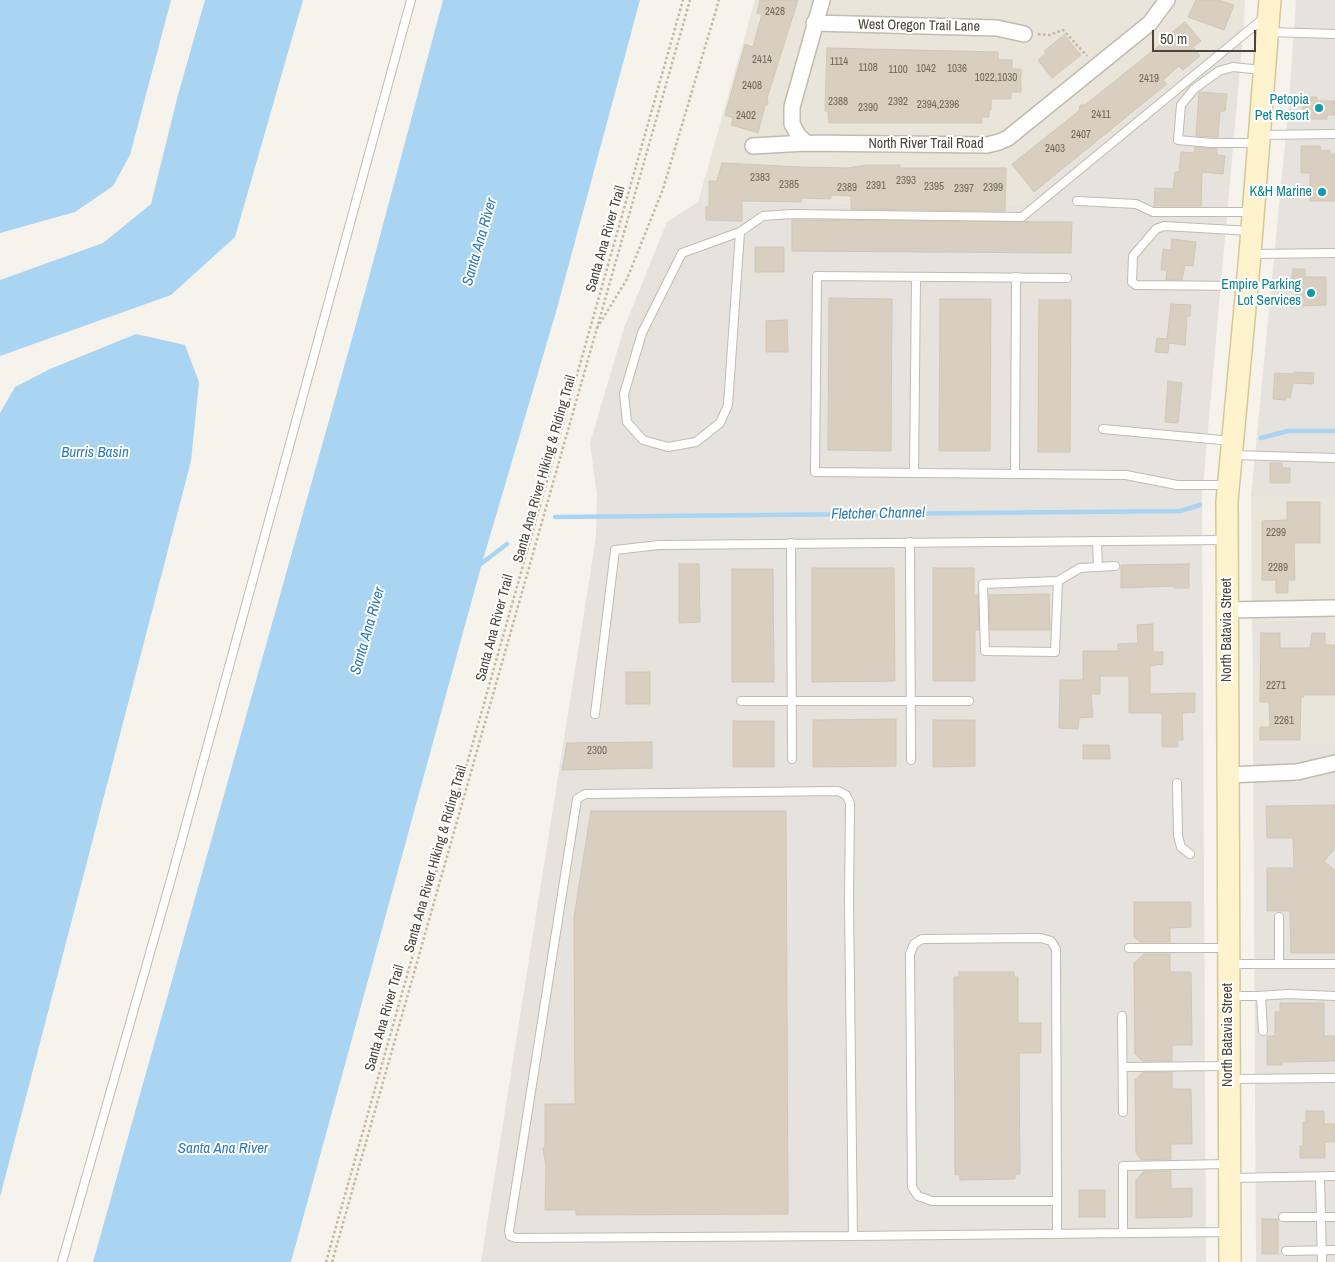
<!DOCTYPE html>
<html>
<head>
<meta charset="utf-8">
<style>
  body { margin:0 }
  #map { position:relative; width:1335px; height:1262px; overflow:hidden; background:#f6f3ec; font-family:"Archivo Narrow",sans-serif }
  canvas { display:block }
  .scale { position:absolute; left:1152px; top:30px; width:104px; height:22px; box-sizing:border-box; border:2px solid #4b4439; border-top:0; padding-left:6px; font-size:15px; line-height:18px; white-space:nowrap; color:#4b4439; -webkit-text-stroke:4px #fff; paint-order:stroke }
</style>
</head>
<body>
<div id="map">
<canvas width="1335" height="1262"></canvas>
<div class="scale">50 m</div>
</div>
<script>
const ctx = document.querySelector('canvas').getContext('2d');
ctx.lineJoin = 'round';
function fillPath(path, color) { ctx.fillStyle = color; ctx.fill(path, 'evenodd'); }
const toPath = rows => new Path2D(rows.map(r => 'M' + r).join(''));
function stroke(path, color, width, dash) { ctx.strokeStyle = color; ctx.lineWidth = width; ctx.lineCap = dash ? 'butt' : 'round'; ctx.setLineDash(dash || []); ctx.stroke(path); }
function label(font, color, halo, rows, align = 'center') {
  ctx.font = font + ' "Archivo Narrow",sans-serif'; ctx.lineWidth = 4; ctx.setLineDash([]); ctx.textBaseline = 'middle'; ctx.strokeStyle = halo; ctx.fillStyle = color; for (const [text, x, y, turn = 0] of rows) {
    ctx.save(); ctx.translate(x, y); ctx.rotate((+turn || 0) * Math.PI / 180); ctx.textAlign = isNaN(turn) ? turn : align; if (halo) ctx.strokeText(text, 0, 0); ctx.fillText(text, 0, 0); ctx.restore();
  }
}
fillPath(toPath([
  [755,0,1245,0,1244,23,1020,205,698,202],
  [1251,497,1335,497,1335,743,1253,744,1253,666,1329,667,1329,620,1252,621]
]), '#eae5da');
fillPath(toPath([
  [1296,0,1335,0,1335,497,1251,497,1289,102],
  [1244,23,1202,497,1206,1262,481,1262,596,537,597,495,590,443,624,328,667,222,698,202,1020,205],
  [1329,620,1329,667,1253,666,1252,621],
  [1335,743,1335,1262,1256,1262,1253,744]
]), '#e6e2dd');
fillPath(toPath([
  [0,0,171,0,130,155,113,186,75,212,0,233],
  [205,0,303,0,235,237,171,295,0,356,0,280,103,243,151,204,178,95],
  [443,0,640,0,556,312,482,563,291,1262,93,1262,365,292],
  [136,334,185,345,199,382,191,461,0,1197,0,413,15,387,50,369]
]), '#a9d4f2');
stroke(toPath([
  [1261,438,1288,431,1335,431],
  [555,517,1180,511,1200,505],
  [478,566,507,544]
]), '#a9d4f2', 4.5);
const building = toPath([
  [760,0,798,0,774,76,767,98,768,104,765,106,758,133,731,125,733,118,725,115,745,44,753,47,762,14,757,13,760,0],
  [1196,0,1218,0,1234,5,1224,30,1188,17,1196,0],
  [1185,22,1201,41,1193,47,1200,56,1183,70,1179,66,1163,80,1167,84,1034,192,1012,164,1079,111,1080,105,1085,105,1160,45,1162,40,1185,22],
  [1064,35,1081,55,1052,78,1038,60,1046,53,1044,51,1064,35],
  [827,48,998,52,998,60,1012,60,1012,69,1021,69,1021,92,1011,92,1011,99,991,99,991,110,989,110,989,117,982,117,982,123,829,123,828,111,825,111,827,48],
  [1199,92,1227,94,1225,111,1220,111,1218,137,1196,136,1199,92],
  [1306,97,1317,97,1317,101,1335,101,1335,115,1327,115,1327,119,1303,119,1303,101,1306,101,1306,97],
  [1301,146,1320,146,1321,151,1330,150,1330,154,1335,154,1335,201,1310,201,1310,173,1301,173,1301,146],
  [1195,147,1217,149,1217,155,1225,156,1223,174,1202,172,1201,206,1154,206,1155,188,1173,189,1175,172,1179,172,1181,152,1194,153,1195,147],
  [722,163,802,167,848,168,866,165,900,165,900,168,1006,168,1005,211,851,209,851,196,831,195,831,199,801,198,801,202,742,201,742,221,706,220,706,207,709,207,709,181,717,181,722,163],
  [792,220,1072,222,1071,253,792,251,792,220],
  [1172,239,1196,242,1193,266,1185,265,1182,280,1166,280,1167,270,1161,270,1163,249,1171,250,1172,239],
  [755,247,784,247,784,272,755,272,755,247],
  [1293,269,1305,269,1305,277,1326,277,1326,305,1300,306,1300,300,1296,300,1296,286,1291,286,1293,269],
  [829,298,892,299,891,451,828,450,829,298],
  [940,299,991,299,990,451,939,451,940,299],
  [1039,300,1071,300,1070,452,1038,452,1039,300],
  [1171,304,1191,305,1190,316,1187,316,1185,345,1169,343,1168,353,1155,352,1157,338,1167,339,1171,304],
  [787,320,788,352,766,352,766,321,787,320],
  [1294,372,1314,373,1313,384,1293,383,1290,398,1286,397,1286,400,1273,399,1275,373,1294,374,1294,372],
  [1168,381,1182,383,1178,423,1165,422,1168,381],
  [1270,463,1282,463,1282,468,1290,468,1290,483,1270,483,1270,463],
  [1287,502,1320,502,1320,543,1294,543,1295,580,1288,580,1288,593,1276,593,1276,580,1262,580,1262,521,1287,520,1287,502],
  [679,564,699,564,700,622,679,623,679,564],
  [1189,564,1189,588,1174,588,1174,586,1121,588,1121,565,1189,564],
  [812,568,894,568,895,681,812,682,812,568],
  [933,568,974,568,974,595,978,595,979,630,975,630,975,681,933,681,933,568],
  [732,569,773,569,774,682,732,682,732,569],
  [1049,594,1050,630,990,630,989,595,1049,594],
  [1153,624,1153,652,1163,652,1163,664,1150,666,1150,694,1195,693,1195,712,1182,713,1183,740,1178,740,1178,747,1162,747,1162,713,1129,713,1129,676,1100,676,1100,694,1091,694,1093,717,1079,718,1078,729,1059,728,1060,680,1083,680,1083,651,1118,651,1118,644,1138,643,1137,625,1153,624],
  [1261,633,1280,633,1280,648,1310,648,1312,633,1325,633,1325,645,1335,645,1335,695,1304,695,1304,697,1301,697,1300,740,1260,740,1260,727,1270,727,1269,702,1260,702,1261,633],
  [626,672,650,672,650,704,626,704,626,672],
  [896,719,896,766,813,767,813,720,896,719],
  [933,720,975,720,975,766,933,767,933,720],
  [733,721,774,721,774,767,733,767,733,721],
  [652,742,652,768,562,770,567,743,652,742],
  [1083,745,1109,745,1110,759,1083,759,1083,745],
  [1335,805,1335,848,1324,861,1335,871,1335,953,1291,953,1290,911,1267,911,1267,868,1294,868,1293,838,1267,838,1266,806,1335,805],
  [591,811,786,811,788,1214,576,1215,576,1210,545,1210,546,1166,543,1148,545,1148,545,1104,575,1104,574,917,591,811],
  [1134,902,1191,902,1191,927,1170,928,1170,942,1140,942,1134,937,1134,902],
  [1144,954,1170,954,1170,972,1191,972,1192,1045,1172,1045,1172,1061,1143,1061,1135,1054,1134,963,1144,954],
  [959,972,1014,972,1014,977,1018,977,1018,1023,1041,1023,1041,1053,1019,1053,1020,1174,1015,1174,1015,1179,960,1180,960,1175,955,1175,954,977,959,977,959,972],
  [1280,1003,1324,1003,1324,1036,1335,1036,1335,1061,1282,1062,1282,1065,1267,1065,1267,1036,1275,1036,1275,1012,1280,1012,1280,1003],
  [1143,1072,1172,1072,1172,1089,1191,1089,1192,1144,1171,1144,1171,1159,1142,1160,1136,1153,1135,1080,1143,1072],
  [1306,1111,1324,1111,1324,1124,1335,1124,1335,1142,1325,1142,1325,1158,1300,1158,1300,1146,1303,1146,1303,1122,1306,1122,1306,1111],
  [1144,1171,1171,1171,1171,1189,1192,1188,1192,1217,1136,1218,1136,1180,1144,1171],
  [1079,1190,1105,1190,1105,1217,1079,1217,1079,1190],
  [1262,1219,1278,1219,1278,1254,1262,1254,1262,1219]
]);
fillPath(building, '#d8cfc1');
stroke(building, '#d3c7b4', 1);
const lane = toPath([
  [1269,32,1335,34],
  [1260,135,1335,134],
  [1258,143,1211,143,1178,140,1181,105,1194,89,1219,71,1233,67,1262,70],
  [1077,201,1136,204,1153,212,1252,212],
  [740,232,728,405,720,423,696,442,668,447,643,440,627,422,624,394,642,333,682,253,740,232,763,216,791,214,1022,217,1265,17],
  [1252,254,1335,253],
  [1067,278,817,276,815,472,1126,475,1177,485,1227,485],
  [1245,286,1136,285,1132,282,1133,256,1156,229,1164,226,1251,231],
  [1103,429,1232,441],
  [1232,455,1335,458],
  [914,473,916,277],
  [1015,474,1016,277],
  [1097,541,1098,567],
  [910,542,911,760],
  [791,543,792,759],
  [1058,581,1055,652,985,651,983,584,1058,581,1080,568,1115,566],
  [741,701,969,701],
  [595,714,615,550,659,545,1225,540],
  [1177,783,1178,836,1181,847,1190,854],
  [1279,917,1279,964],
  [1129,948,1228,948],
  [1230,964,1335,964],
  [1230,996,1257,996,1261,998,1263,1031],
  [1257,996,1288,994,1335,996],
  [1122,1016,1123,1112],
  [1123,1067,1228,1066],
  [1231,1079,1335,1078],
  [1320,1177,1322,1262],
  [1232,1178,1335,1176],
  [1057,1201,932,1201,918,1196,912,1187,910,954,914,944,922,939,1041,938,1051,941,1056,949,1057,1201,1057,1233],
  [1283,1217,1335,1217],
  [1123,1233,1123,1166,1227,1164],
  [853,1236,849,902,850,803,846,795,838,791,585,794,577,799,509,1231,510,1236,516,1238,853,1236,1228,1232],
  [1286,1251,1335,1250],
  [62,1262,173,872,411,0]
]);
const street = toPath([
  [814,23,997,28,1024,34],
  [806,143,798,135,792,124,792,107,822,0],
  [753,146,806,143,987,145,999,142,1008,138,1150,23,1167,0],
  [1227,610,1335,608],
  [1227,775,1297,772,1335,763]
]);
const secondary = toPath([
  [1230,1262,1227,501,1250,254,1270,0]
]);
stroke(lane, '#c2bbae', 10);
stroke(street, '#c2bbae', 18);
stroke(secondary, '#d6c79b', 24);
stroke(toPath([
  [1038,34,1049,35,1063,30,1087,56],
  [597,328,627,279,663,189,719,0],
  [326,1262,683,0],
  [332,1262,690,0]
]), '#c4b79f', 2.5, [2.5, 2.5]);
stroke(lane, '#fff', 8);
stroke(street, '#fff', 15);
stroke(secondary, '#fff3cd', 21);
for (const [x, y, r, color] of [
  [1319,108,5,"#0f9aa8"],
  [1322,192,5,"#0f9aa8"],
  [1311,293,5,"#0f9aa8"]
]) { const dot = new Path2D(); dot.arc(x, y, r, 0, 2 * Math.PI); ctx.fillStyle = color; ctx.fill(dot); stroke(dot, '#fff', 2); }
label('11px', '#6e675b', null, [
  ["2428",775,12],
  ["2414",762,60],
  ["1114",839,62],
  ["1108",868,68],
  ["1042",926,69],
  ["1036",957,69],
  ["1100",898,70],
  ["1022,1030",996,78],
  ["2419",1149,79],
  ["2408",752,86],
  ["2388",838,102],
  ["2392",898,102],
  ["2394,2396",938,105],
  ["2390",868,108],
  ["2411",1101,115],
  ["2402",746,116],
  ["2407",1081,135],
  ["2403",1055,149],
  ["2383",760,178],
  ["2393",906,181],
  ["2385",789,185],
  ["2391",876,186],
  ["2395",934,187],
  ["2389",847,188],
  ["2399",993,188],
  ["2397",964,189],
  ["2299",1276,533],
  ["2289",1278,568],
  ["2271",1276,686],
  ["2261",1284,721],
  ["2300",597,751]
]);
label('14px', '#4b4439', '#fff', [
  ["West Oregon Trail Lane",919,26,1],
  ["North River Trail Road",926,144],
  ["Santa Ana River Trail",606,239,-74],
  ["Santa Ana River Hiking & Riding Trail",545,469,-74],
  ["Santa Ana River Trail",495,628,-75],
  ["North Batavia Street",1227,630,-90],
  ["Santa Ana River Hiking & Riding Trail",436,859,-74],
  ["Santa Ana River Trail",385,1018,-74],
  ["North Batavia Street",1228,1035,-90]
]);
label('14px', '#0d838f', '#fff', [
  ["Petopia",1309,100],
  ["Pet Resort",1309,116],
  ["K&H Marine",1312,192],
  ["Empire Parking",1301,285],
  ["Lot Services",1301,301]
], 'right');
label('italic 15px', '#2e7ab2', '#fff', [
  ["Santa Ana River",480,242,-74],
  ["Burris Basin",95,453],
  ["Fletcher Channel",878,514,-1],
  ["Santa Ana River",368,631,-74],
  ["Santa Ana River",223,1149]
]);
</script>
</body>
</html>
